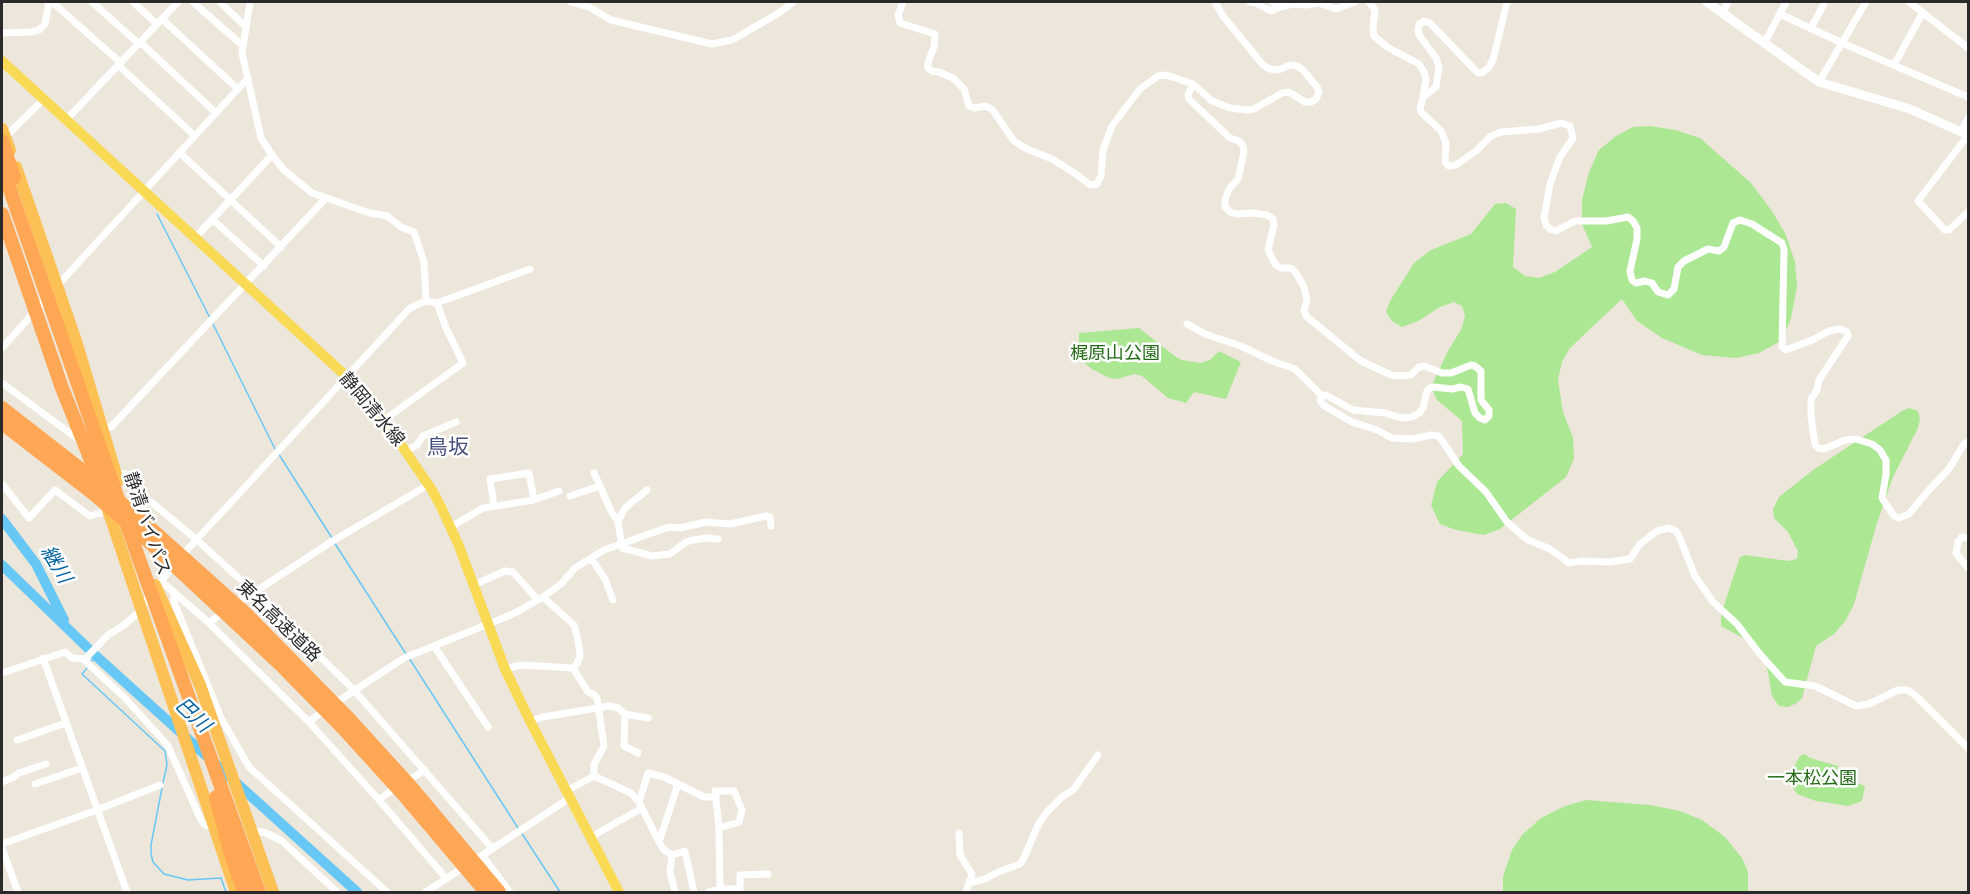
<!DOCTYPE html>
<html>
<head>
<meta charset="utf-8">
<style>
  body { margin:0 }
  #map { position:relative; width:1970px; height:894px; overflow:hidden; background:#ede6db; font-family:"Roboto Condensed",sans-serif }
  canvas { display:block }
  .frame { position:absolute; inset:0; border:3px solid #2a2a2a; pointer-events:none }
</style>
</head>
<body>
<div id="map">
<canvas width="1970" height="894"></canvas>
<div class="frame"></div>
</div>
<script>
const ctx = document.querySelector('canvas').getContext('2d');
ctx.lineJoin = 'round';
function fillPath(path, color) { ctx.fillStyle = color; ctx.fill(path, 'evenodd'); }
const toPath = rows => new Path2D(rows.map(r => 'M' + r).join(''));
function stroke(path, color, width, dash) { ctx.strokeStyle = color; ctx.lineWidth = width; ctx.lineCap = dash ? 'butt' : 'round'; ctx.setLineDash(dash || []); ctx.stroke(path); }
function label(font, color, halo, rows, align = 'center') {
  ctx.font = font + ' "Roboto Condensed","Noto Sans JP",sans-serif'; ctx.lineWidth = 5; ctx.setLineDash([]); ctx.textBaseline = 'middle'; ctx.strokeStyle = halo; ctx.fillStyle = color; for (const [text, x, y, turn = 0] of rows) {
    ctx.save(); ctx.translate(x, y); ctx.rotate((+turn || 0) * Math.PI / 180); ctx.textAlign = isNaN(turn) ? turn : align; if (halo) ctx.strokeText(text, 0, 0); ctx.fillText(text, 0, 0); ctx.restore();
  }
}
fillPath(toPath([
  [1650,126,1675,130,1700,138,1751,183,1772,211,1786,235,1795,262,1797,286,1791,319,1781,341,1759,353,1736,358,1702,355,1662,338,1637,321,1622,299,1570,348,1562,362,1558,380,1563,412,1573,437,1574,459,1566,477,1500,529,1484,535,1456,530,1440,524,1431,505,1437,482,1463,454,1462,421,1437,400,1431,387,1448,351,1462,328,1465,315,1462,306,1454,302,1440,307,1418,321,1402,327,1392,321,1386,312,1390,301,1414,263,1431,250,1471,234,1495,204,1506,203,1516,209,1513,267,1525,276,1539,278,1555,272,1592,247,1582,224,1582,200,1589,172,1599,150,1616,136,1633,127],
  [1139,328,1176,357,1182,360,1200,363,1210,360,1219,351,1241,362,1226,399,1194,392,1186,403,1179,401,1168,398,1142,376,1134,374,1118,379,1109,378,1092,369,1079,358,1079,333],
  [1909,408,1918,411,1920,419,1918,428,1893,477,1877,523,1854,604,1846,620,1834,634,1816,646,1802,698,1797,703,1788,707,1779,706,1772,696,1768,672,1762,652,1758,646,1721,626,1721,614,1740,557,1745,555,1788,561,1797,559,1798,551,1788,532,1774,518,1773,509,1779,497,1813,470,1902,411],
  [1805,754,1810,758,1838,766,1836,776,1865,786,1862,801,1848,806,1816,801,1797,794,1791,784,1790,774,1800,756],
  [1586,800,1650,805,1680,811,1702,820,1725,837,1742,858,1748,872,1748,892,1503,892,1503,876,1512,850,1522,835,1541,818,1565,806]
]), '#ace794');
stroke(toPath([
  [157,214,210,318],
  [212,322,275,449],
  [278,453,332,538],
  [334,542,406,654],
  [409,658,518,828],
  [92,661,96,656],
  [87,668,82,674,165,751,167,765,163,783],
  [162,788,151,845,151,854,153,862,164,874,188,880,221,878,226,892],
  [521,832,560,892]
]), '#68c8f5', 1.5);
stroke(toPath([
  [2,519,36,564,64,620],
  [2,565,96,656,357,892]
]), '#68c8f5', 10);
stroke(toPath([
  [52,2,121,63],
  [92,2,139,44],
  [133,2,157,24],
  [193,2,243,46],
  [220,2,245,26],
  [250,2,242,53,261,138,272,155,283,169,312,193,370,213,387,216,401,227,414,232,424,262,426,301],
  [571,2,589,7,611,20,712,44,732,40,739,36,779,13,793,2],
  [903,2,898,15,900,23,935,34,934,47,928,62,928,68,932,71,939,72,953,78,964,89,969,106,975,108,985,106,992,109,1014,141,1027,149,1052,159,1073,172,1089,184,1093,185,1097,184,1101,176,1103,150,1112,126,1140,89,1158,76,1166,75,1193,84,1212,101,1230,108,1247,110,1254,109,1282,93,1289,92,1305,102,1311,102,1316,99,1319,92,1317,87,1303,70,1297,66,1290,65,1278,70,1270,69,1263,65,1223,16,1215,2],
  [1250,2,1256,3,1271,11,1279,7],
  [1272,2,1281,7,1292,4,1306,5,1319,3,1336,9,1355,2],
  [1369,2,1375,10,1373,28,1374,36,1387,47,1419,64,1424,72,1426,79,1423,97,1420,108,1421,112,1441,131,1446,143,1445,162,1449,166,1456,165,1476,151,1491,136,1501,132,1539,129,1561,123,1570,126,1573,138,1560,157,1550,184,1544,218,1546,225,1550,229,1556,231,1575,221,1606,221,1628,217,1633,221,1637,228,1637,239,1630,271,1632,280,1636,283,1645,281,1652,283,1658,292,1668,295,1674,289,1678,267,1684,261,1708,249,1719,251,1724,247,1733,223,1740,220,1752,224,1782,243,1784,249,1782,347,1786,350,1812,340,1829,331,1840,329,1847,332,1848,336,1819,380,1817,390,1811,399,1811,417,1815,444,1818,448,1824,449,1845,440,1856,439,1872,444,1880,450,1886,460,1886,474,1882,498,1894,516,1899,518,1909,514,1927,492,1949,469,1964,444,1968,442],
  [1909,2,1968,48],
  [1722,14,1728,2],
  [1780,14,1842,43,1968,97],
  [162,19,238,89],
  [1811,28,1825,2],
  [2,33,31,32,39,30,45,24,49,2],
  [140,42,216,113],
  [1765,42,1786,2],
  [118,65,195,136],
  [1894,65,1923,12],
  [1819,82,1866,2],
  [1193,84,1188,95,1189,99,1230,138,1239,141,1243,146,1244,152,1238,179,1229,189,1225,200,1225,207,1230,212,1237,214,1253,213,1267,215,1273,219,1274,225,1268,250,1275,264,1281,268,1291,268,1296,273,1304,287,1307,300,1304,310,1306,316,1361,361,1391,375,1397,376,1411,375,1419,367,1424,366,1442,373,1451,373,1471,365,1475,366,1481,371,1481,400,1489,410,1489,416,1485,420,1480,418,1475,413,1468,389,1461,387,1452,389,1433,387,1430,388,1427,391,1423,408,1419,413,1412,417,1402,418,1385,413,1353,410,1326,395,1322,396,1320,400,1323,405,1352,422,1377,430,1392,438,1412,439,1431,435,1439,436,1459,466,1486,492,1507,522,1528,540,1550,549,1569,563,1582,561,1610,562,1630,559,1640,544,1657,531,1669,528,1676,531,1679,536,1695,576,1713,602,1737,624,1759,653,1785,682,1815,686,1856,706,1869,704,1898,690,1907,690,1915,695,1968,748],
  [1423,97,1436,87,1439,67,1436,58,1419,35,1418,30,1419,24,1424,21,1430,23,1474,69,1478,73,1482,73,1489,67,1493,60,1507,2],
  [66,120,178,2],
  [1961,131,1968,118],
  [1968,135,1918,201,1945,230,1949,230,1968,212],
  [5,137,44,99],
  [180,153,281,247],
  [212,219,264,266],
  [195,238,272,155],
  [57,286,248,78],
  [1187,324,1205,334,1241,346,1272,361,1295,369,1322,396],
  [2,348,48,297],
  [2,383,75,437],
  [384,420,463,363,446,328,437,303],
  [103,427,111,427,325,199],
  [406,451,417,445,423,436,456,422],
  [114,472,130,475,144,496,197,540,254,592,354,690,492,848],
  [594,473,612,513,618,521,622,548,652,556,670,554,686,542,693,540,707,538,718,539],
  [2,484,29,518,55,490,90,516,108,511],
  [570,496,600,486],
  [494,506,490,479,529,473,534,500],
  [618,521,625,508,647,490],
  [451,527,483,508,534,500,559,491],
  [1968,538,1962,537,1958,542,1956,553,1968,568],
  [187,550,410,308,426,301,437,303,530,269],
  [591,558,605,579,613,600],
  [161,581,209,623,309,722,379,800,446,878],
  [158,585,171,569],
  [474,585,505,571,513,572,537,599],
  [174,592,174,602,221,718,249,767,387,892],
  [241,601,331,542,428,485],
  [209,623,221,614],
  [434,646,488,727],
  [43,658,127,892],
  [83,659,124,697,163,740,168,746,201,820,205,825,216,828],
  [505,669,521,665,573,668,577,664,580,656,578,640,574,625,543,597],
  [2,673,65,652,72,658,85,659,108,635,124,625,138,613,151,593],
  [340,700,404,658,513,614,543,597,561,584,575,568,604,550,669,527,680,528,706,522,730,524,766,516,770,517,771,526],
  [625,714,624,746,638,753],
  [530,721,543,717,609,706,618,708,625,714,648,718],
  [309,722,320,713],
  [17,740,66,723],
  [594,776,631,793,639,802],
  [412,778,425,770],
  [2,782,14,777,19,773,46,764],
  [35,784,82,768],
  [566,791,594,776,594,764,604,746,597,698,593,694,588,692,573,668],
  [379,800,392,790],
  [719,828,739,822,742,810,734,791,715,791,719,828,720,889],
  [251,830,266,833,282,841,337,892],
  [959,833,960,855,972,874,966,892],
  [591,837,642,808],
  [659,842,678,784],
  [2,844,97,810,160,785],
  [2,848,18,892],
  [482,855,510,892],
  [672,855,685,851,694,892],
  [969,883,985,879,998,872,1020,864,1023,860,1038,825,1047,812,1063,796,1073,790,1098,755],
  [426,892,570,798],
  [675,892,670,872,672,855,664,850,659,842,639,802,648,773,664,777,704,797,716,797],
  [709,892,720,889,740,889],
  [740,892,740,875,768,874]
]), '#fff', 7);
stroke(toPath([
  [1707,2,1819,82,1910,109,1968,135]
]), '#fff', 9);
stroke(toPath([
  [2,61,347,377,370,402,384,420,432,490,442,509,459,546,505,669,530,721,619,892]
]), '#f8da55', 10);
stroke(toPath([
  [2,129,10,150],
  [16,167,76,341,118,481],
  [105,501,236,892],
  [155,585,200,685,273,892]
]), '#fcc054', 12);
stroke(toPath([
  [2,141,14,178],
  [2,167,139,559,259,892],
  [2,214,62,388,100,483],
  [2,408,88,475,140,519,246,614,350,720,411,787,499,892],
  [2,423,94,494,146,539,283,667,343,728,403,794,486,892],
  [216,797,230,851,244,892]
]), '#ffa754', 14);
label('18px', '#236b16', '#fff', [
  ["梶原山公園",1115,354],
  ["一本松公園",1812,779]
]);
label('18px', '#2a2a2a', '#fff', [
  ["静岡清水線",371,410,50],
  ["静清バイパス",146,524,71],
  ["東名高速道路",278,622,44]
]);
label('italic 20px', '#0664a2', '#fff', [
  ["継川",55,565,59],
  ["巴川",192,716,43]
]);
label('21px', '#484f7d', '#fff', [
  ["鳥坂",448,449]
]);
</script>
</body>
</html>
